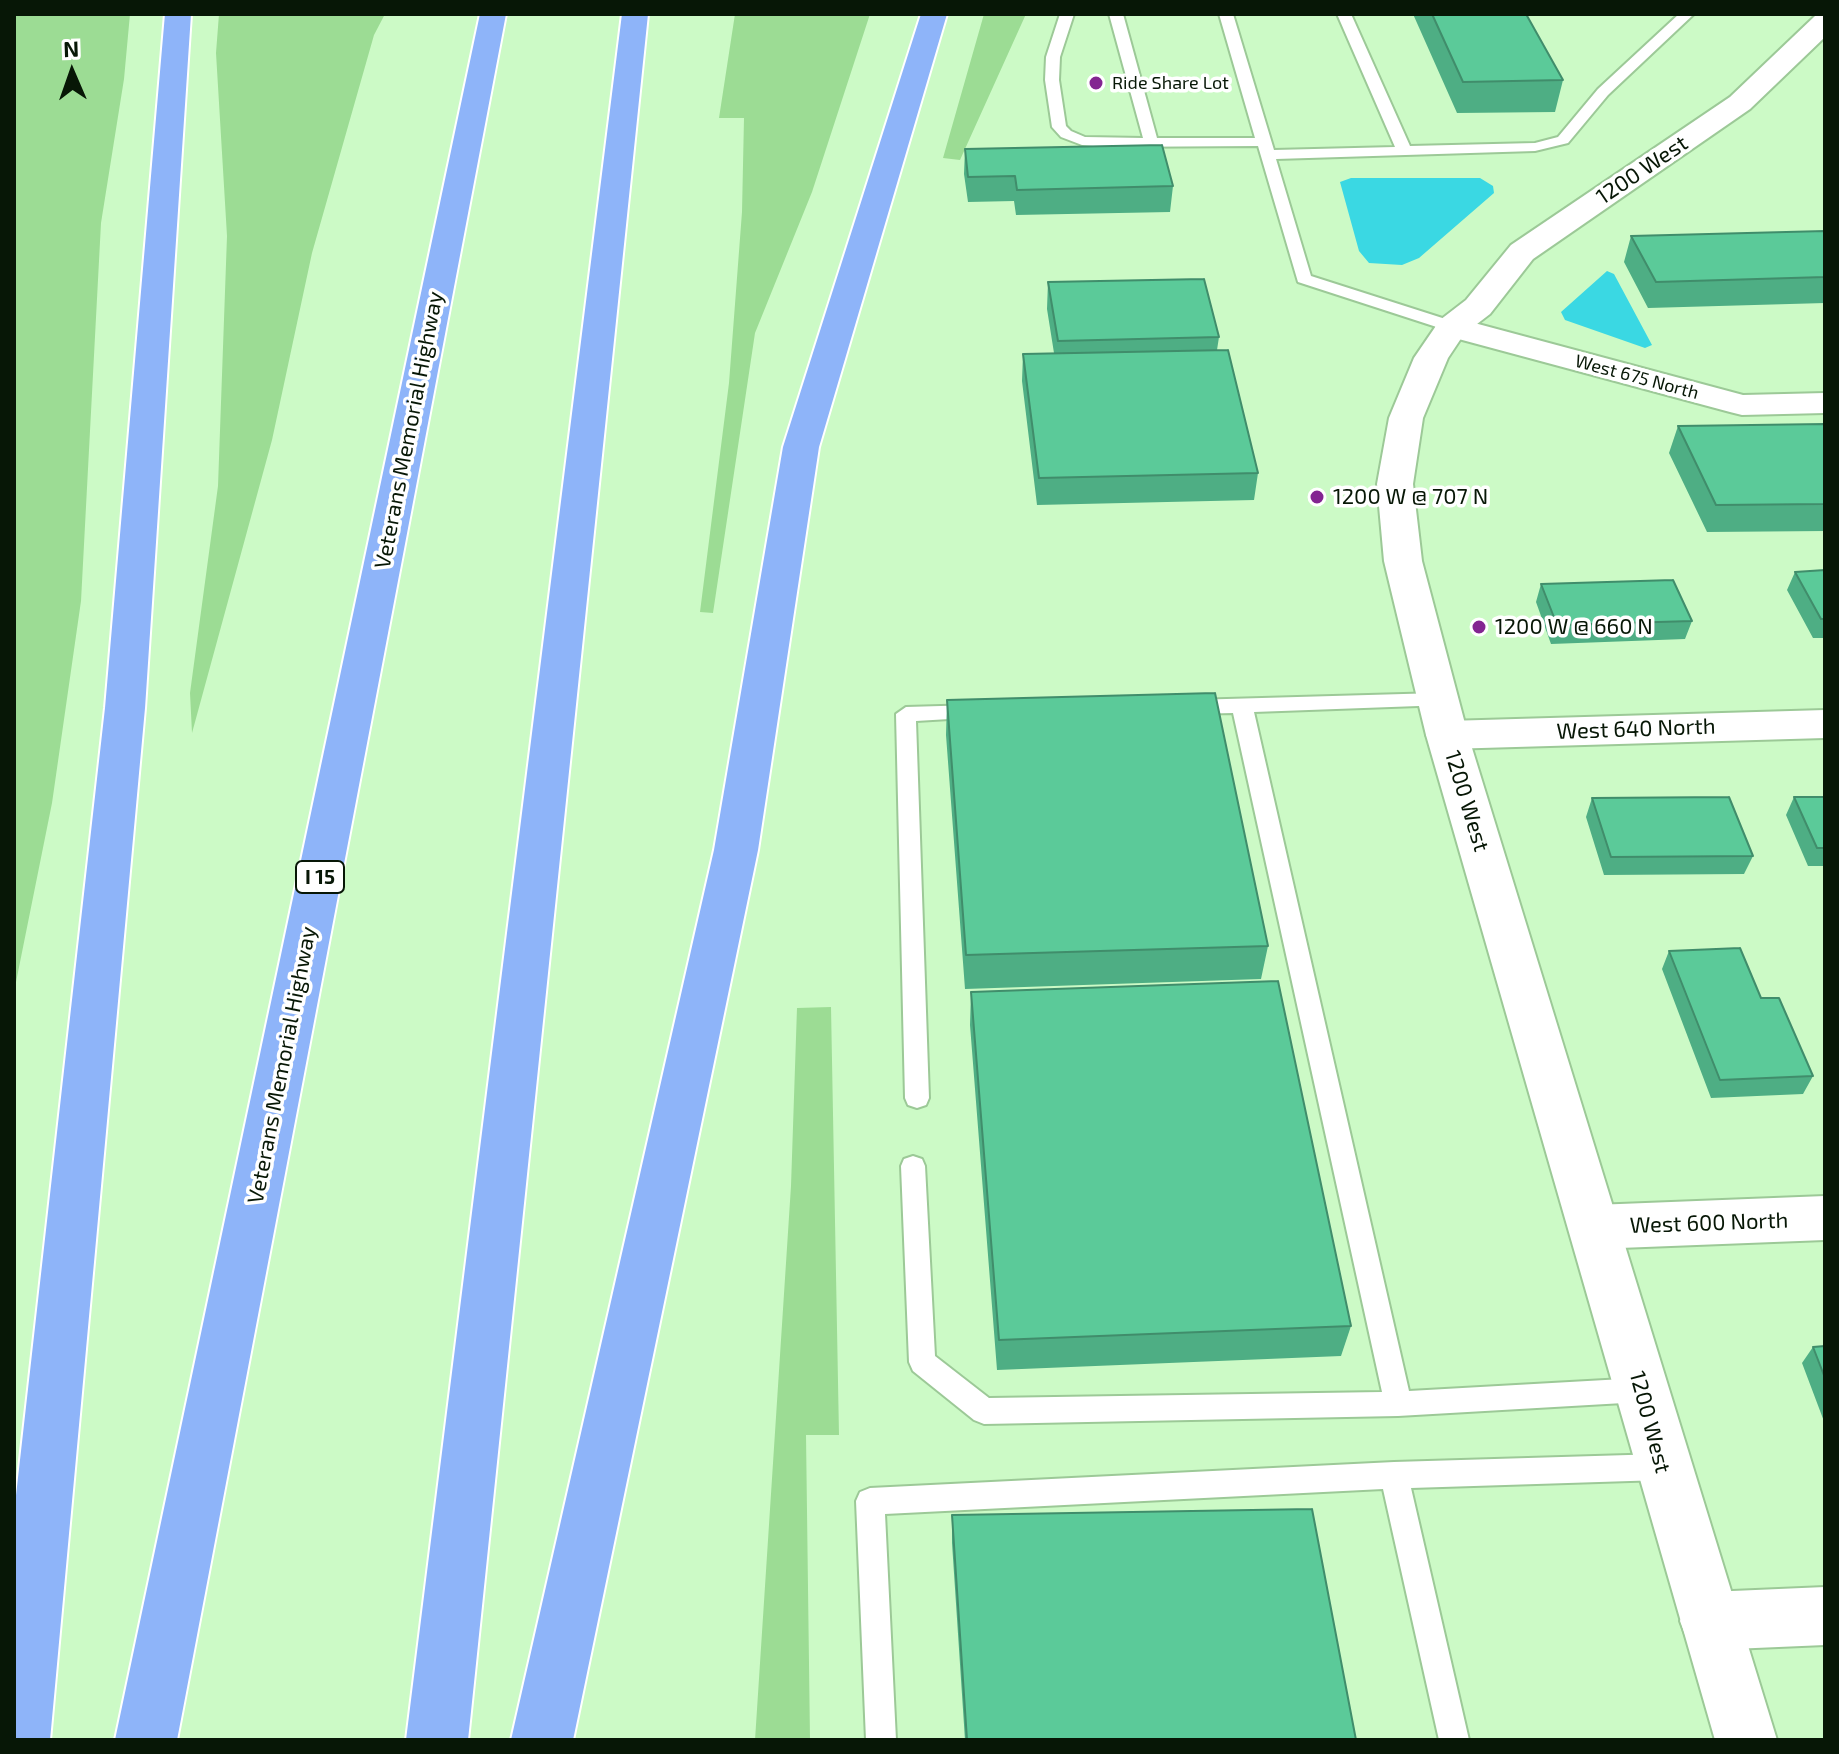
<!DOCTYPE html>
<html>
<head>
<meta charset="utf-8">
<style>
  body { margin:0 }
  #map { position:relative; width:1839px; height:1754px; overflow:hidden; background:#ccfac6; font-family:"Exo 2",sans-serif }
  canvas { display:block }
  .frame { position:absolute; inset:0; border:16px solid #071706; pointer-events:none }
  .north { position:absolute; left:32px; top:32px; width:80px; height:80px; -webkit-text-stroke:6px #fff; paint-order:stroke; rotate:358deg; font-size:22px; font-weight:700; line-height:32px; text-align:center; color:#071706 }
  .north::after { content:''; display:block; margin:auto; width:28px; height:36px; background:#071706; clip-path:polygon(50% 0,100% 100%,50% 72%,0 100%) }
</style>
</head>
<body>
<div id="map">
<canvas width="1839" height="1754"></canvas>
<div class="frame"></div>
<div class="north">N</div>
</div>
<script>
const ctx = document.querySelector('canvas').getContext('2d');
ctx.lineJoin = 'round';
function fillPath(path, color) { ctx.fillStyle = color; ctx.fill(path, 'evenodd'); }
const toPath = rows => new Path2D(rows.map(r => 'M' + r).join(''));
function stroke(path, color, width, dash) { ctx.strokeStyle = color; ctx.lineWidth = width; ctx.lineCap = dash ? 'butt' : 'round'; ctx.setLineDash(dash || []); ctx.stroke(path); }
function label(font, color, halo, rows, align = 'center') {
  ctx.font = font + ' "Exo 2",sans-serif'; ctx.lineWidth = 7; ctx.setLineDash([]); ctx.textBaseline = 'middle'; ctx.strokeStyle = halo; ctx.fillStyle = color; for (const [text, x, y, turn = 0] of rows) {
    ctx.save(); ctx.translate(x, y); ctx.rotate((+turn || 0) * Math.PI / 180); ctx.textAlign = isNaN(turn) ? turn : align; if (halo) ctx.strokeText(text, 0, 0); ctx.fillText(text, 0, 0); ctx.restore();
  }
}
fillPath(toPath([
  [14,14,130,14,124,79,101,223,81,601,52,803,14,992],
  [219,14,385,14,374,35,312,253,272,440,192,733,190,693,218,486,227,236,216,53],
  [735,14,870,14,812,192,755,333,713,613,700,612,729,383,742,212,744,118,719,118],
  [984,14,1026,14,960,160,943,158],
  [831,1007,839,1435,806,1435,810,1740,755,1740,791,1186,797,1008]
]), '#9cdc94');
fillPath(toPath([
  [1351,178,1480,178,1493,186,1494,193,1419,258,1402,265,1369,263,1359,251,1340,182],
  [1607,271,1614,274,1652,345,1645,348,1565,320,1561,312]
]), '#3ad8e3');
const service = toPath([
  [1060,14,1074,14,1060,57,1059,80,1066,126,1071,131,1085,137,1143,138,1109,14,1123,14,1157,138,1255,138,1219,14,1233,14,1274,150,1395,147,1337,14,1351,14,1410,146,1535,143,1558,137,1598,89,1679,14,1694,14,1608,95,1568,143,1535,151,1276,159,1311,276,1458,323,1460,327,1452,332,1298,282,1258,146,1104,147,1082,145,1061,137,1052,127,1045,80,1046,57,1060,14],
  [1439,693,1449,700,1446,705,1254,712,1409,1391,1641,1378,1651,1381,1655,1390,1651,1399,1641,1402,1398,1416,984,1424,974,1420,913,1371,909,1362,901,1166,904,1159,913,1156,922,1159,925,1166,935,1356,989,1398,1382,1392,1233,713,1191,714,1181,707,1191,700,1439,693],
  [976,705,986,712,983,717,916,721,929,1098,926,1105,917,1108,908,1105,905,1098,896,714,906,707,976,705],
  [1662,1454,1672,1458,1676,1467,1672,1476,1662,1480,1411,1488,1469,1740,1439,1740,1383,1489,885,1514,896,1740,866,1740,856,1501,860,1492,870,1488,1394,1462,1662,1454]
]);
const minor = toPath([
  [1452,317,1743,395,1825,393,1825,413,1742,415,1730,412,1440,334,1435,327,1440,320,1452,317],
  [1825,710,1825,738,1447,749,1432,745,1426,735,1432,725,1447,721,1825,710],
  [1825,1196,1825,1240,1594,1249,1576,1242,1569,1227,1576,1212,1594,1205,1825,1196],
  [1825,1587,1825,1645,1709,1650,1688,1642,1680,1621,1688,1600,1709,1592,1825,1587]
]);
const tertiary = toPath([
  [1825,14,1825,37,1750,109,1533,259,1490,314,1464,334,1448,358,1423,418,1413,484,1422,561,1468,735,1777,1740,1715,1740,1426,735,1384,561,1377,484,1389,418,1414,358,1440,320,1466,300,1511,245,1730,97,1815,16,1825,14]
]);
const motorway = toPath([
  [165,14,191,14,145,708,50,1740,14,1740,14,1513,105,708,165,14],
  [480,14,506,14,177,1740,115,1740,480,14],
  [622,14,648,14,468,1740,406,1740,622,14],
  [921,14,947,14,819,447,758,850,573,1740,511,1740,714,850,783,447,921,14]
]);
stroke(service, '#9cc997', 4);
stroke(minor, '#9cc997', 4);
stroke(tertiary, '#9cc997', 4);
stroke(motorway, '#fff', 4);
fillPath(service, '#fff');
fillPath(minor, '#fff');
fillPath(tertiary, '#fff');
fillPath(motorway, '#8eb4f9');
fillPath(toPath([
  [1413,14,1526,14,1563,80,1555,112,1457,113],
  [965,149,1173,186,1170,212,1016,215,1014,201,968,202,964,174],
  [1825,231,1825,303,1648,308,1624,262,1631,236],
  [1048,282,1219,337,1217,350,1258,473,1254,500,1037,505,1022,381,1023,354,1054,353,1047,309],
  [1825,424,1825,531,1707,532,1669,453,1678,426],
  [1825,570,1825,638,1813,638,1787,590,1795,572],
  [1541,584,1692,621,1685,639,1551,644,1536,602],
  [947,700,1268,946,1261,979,965,989,946,735],
  [1794,797,1825,797,1825,866,1808,866,1786,815],
  [1592,798,1753,856,1744,874,1604,875,1586,817],
  [1669,951,1761,998,1813,1076,1803,1094,1711,1098,1662,969],
  [971,992,1351,1326,1341,1356,997,1370,970,1025],
  [1825,1346,1825,1424,1802,1363,1813,1347],
  [952,1515,1356,1740,965,1740,952,1543]
]), '#4eae84');
const building = toPath([
  [1432,14,1526,14,1563,80,1463,82,1432,14],
  [1162,145,1173,186,1017,190,1015,176,968,177,965,149,1162,145],
  [1825,231,1825,277,1656,282,1631,236,1825,231],
  [1204,279,1219,337,1058,341,1048,282,1204,279],
  [1228,350,1258,473,1039,478,1023,354,1228,350],
  [1825,424,1825,504,1716,505,1678,426,1825,424],
  [1825,570,1825,619,1821,619,1795,572,1825,570],
  [1673,580,1692,621,1557,625,1541,584,1673,580],
  [1215,693,1268,946,966,955,947,700,1215,693],
  [1729,797,1753,856,1611,857,1592,798,1729,797],
  [1794,797,1825,797,1825,848,1817,848,1794,797],
  [1740,948,1761,998,1779,998,1813,1076,1720,1080,1669,951,1740,948],
  [1278,981,1351,1326,999,1340,971,992,1278,981],
  [1825,1346,1825,1378,1813,1347,1825,1346],
  [1312,1509,1356,1740,967,1740,952,1515,1312,1509]
]);
fillPath(building, '#5bca99');
stroke(building, '#408d6b', 2);
for (const [x, y, r, color] of [
  [1096,83,8,"#832591"],
  [1317,497,8,"#832591"],
  [1479,627,8,"#832591"]
]) { const dot = new Path2D(); dot.arc(x, y, r, 0, 2 * Math.PI); ctx.fillStyle = color; ctx.fill(dot); stroke(dot, '#fff', 3); }
label('18px', '#071706', '#fff', [
  ["Ride Share Lot",1112,83]
], 'left');
label('18px', '#071706', '#fff', [
  ["West 675 North",1637,377,15]
]);
for (const [x, y, w] of [
  [320,877,48]
]) { const box = new Path2D(); box.roundRect(x - w / 2, y - 16, w, 32, 6); ctx.fillStyle = '#fff'; ctx.fill(box); stroke(box, '#071706', 2); }
label('bold 20px', '#071706', null, [
  ["I 15",320,877]
]);
label('22px', '#071706', '#fff', [
  ["1200 West",1642,170,-34],
  ["Veterans Memorial Highway",409,430,-79],
  ["West 640 North",1636,729,-2],
  ["1200 West",1467,801,73],
  ["Veterans Memorial Highway",282,1065,-79],
  ["West 600 North",1709,1223,-2],
  ["1200 West",1650,1422,75]
]);
label('22px', '#071706', '#fff', [
  ["1200 W @ 707 N",1333,497],
  ["1200 W @ 660 N",1495,627]
], 'left');
</script>
</body>
</html>
